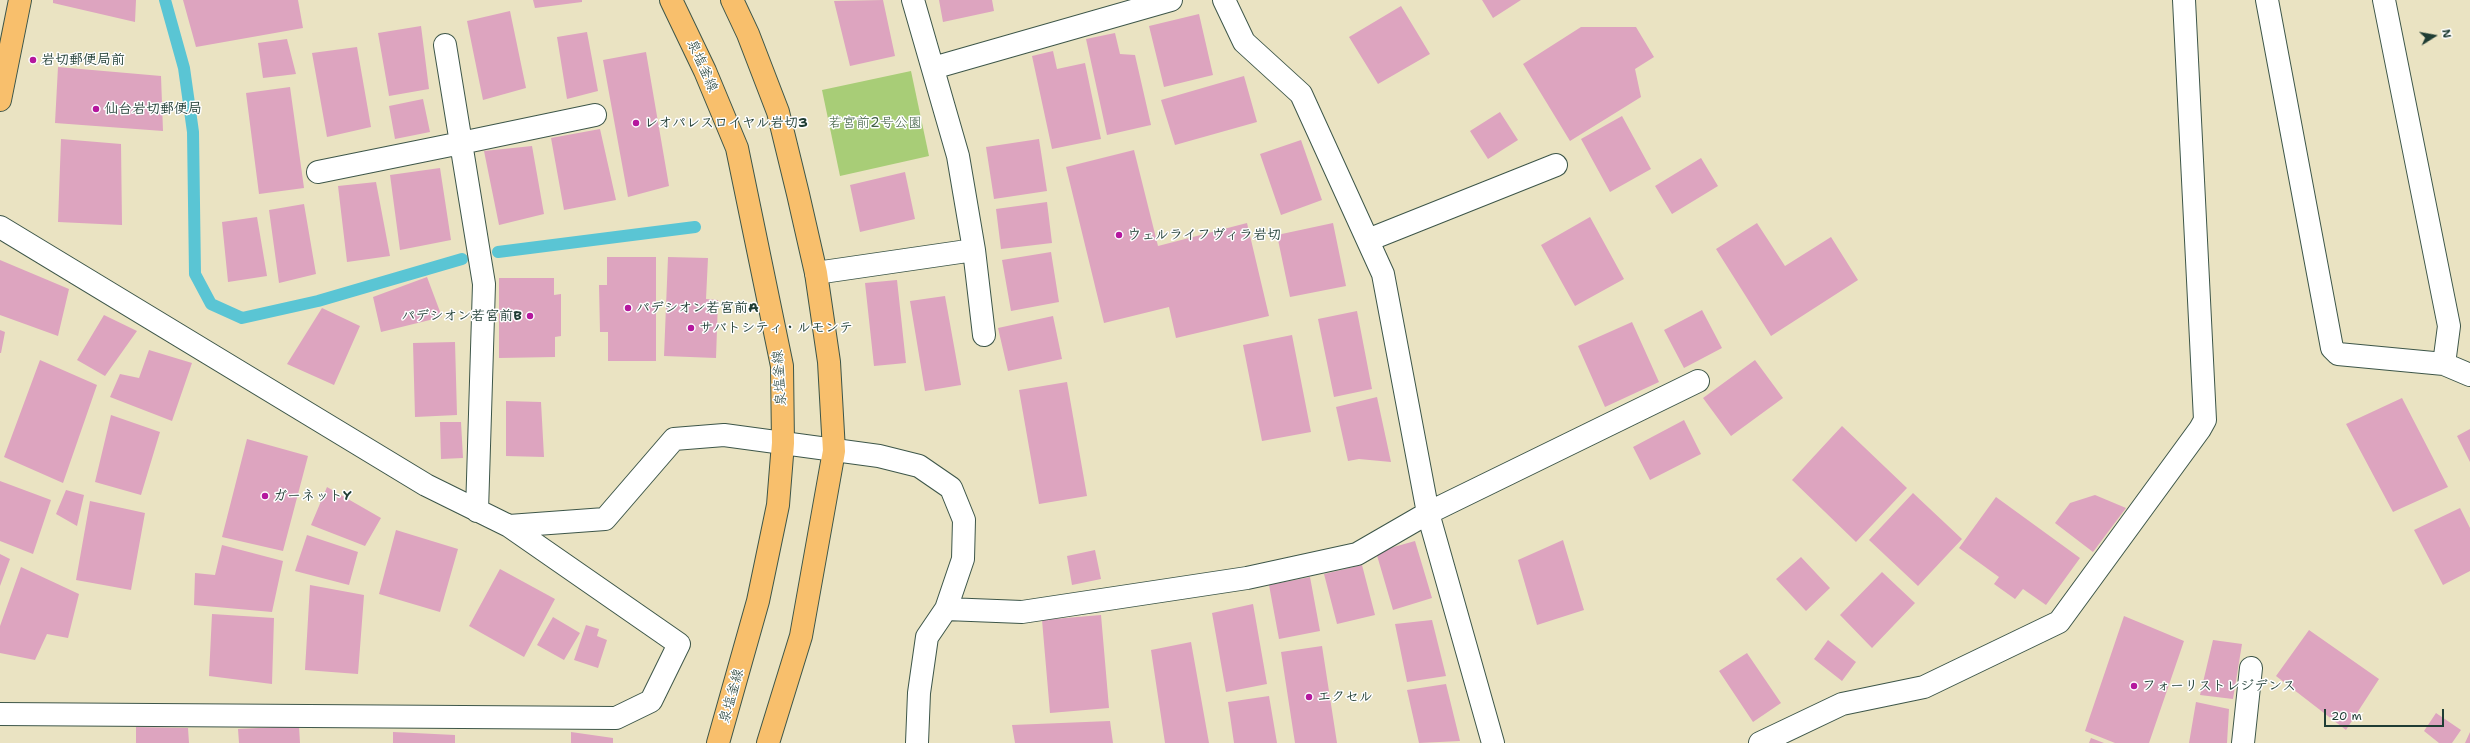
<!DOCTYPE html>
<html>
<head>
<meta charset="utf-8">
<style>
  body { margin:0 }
  #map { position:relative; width:2470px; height:743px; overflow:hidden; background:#eae3c2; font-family:"Shantell Sans",sans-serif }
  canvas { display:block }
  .north { position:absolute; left:2414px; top:16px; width:40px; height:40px; -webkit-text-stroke:3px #fff; paint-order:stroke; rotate:79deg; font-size:11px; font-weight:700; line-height:16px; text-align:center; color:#1f3d34 }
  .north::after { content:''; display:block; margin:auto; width:14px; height:18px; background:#1f3d34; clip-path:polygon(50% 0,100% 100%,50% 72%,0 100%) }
  .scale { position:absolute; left:2324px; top:709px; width:120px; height:18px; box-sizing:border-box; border:2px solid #1f3d34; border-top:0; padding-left:5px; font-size:12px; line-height:14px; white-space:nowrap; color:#1f3d34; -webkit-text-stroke:3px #fff; paint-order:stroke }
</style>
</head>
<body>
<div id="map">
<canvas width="2470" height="743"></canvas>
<div class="north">N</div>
<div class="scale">20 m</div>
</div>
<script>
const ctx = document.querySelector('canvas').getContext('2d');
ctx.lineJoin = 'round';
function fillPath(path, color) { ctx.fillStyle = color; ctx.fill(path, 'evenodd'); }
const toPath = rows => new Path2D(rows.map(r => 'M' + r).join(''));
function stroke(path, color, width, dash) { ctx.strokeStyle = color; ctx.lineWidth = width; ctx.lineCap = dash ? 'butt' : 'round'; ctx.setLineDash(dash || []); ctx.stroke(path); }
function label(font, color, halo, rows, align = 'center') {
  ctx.font = font + ' "Shantell Sans","Klee One",sans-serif'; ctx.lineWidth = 3; ctx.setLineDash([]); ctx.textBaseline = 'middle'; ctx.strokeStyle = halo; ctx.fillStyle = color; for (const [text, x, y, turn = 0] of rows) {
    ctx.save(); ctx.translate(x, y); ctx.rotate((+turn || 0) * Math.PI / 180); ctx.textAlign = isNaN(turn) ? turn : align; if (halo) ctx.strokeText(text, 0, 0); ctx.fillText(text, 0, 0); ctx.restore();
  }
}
fillPath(toPath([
  [911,71,929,156,840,176,822,90]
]), '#a8cd77');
stroke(toPath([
  [165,0,184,68,193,132,195,274,211,304,242,318,318,301,462,259],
  [498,252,695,227]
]), '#5ac5d4', 12);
fillPath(toPath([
  [53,0,136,0,135,22,53,3],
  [183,0,298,0,303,28,196,47],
  [533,0,582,0,582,2,535,8],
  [883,0,895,56,850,66,834,1],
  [939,0,992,0,994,11,943,22],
  [1482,0,1521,0,1493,18],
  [1401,6,1430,54,1378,84,1349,37],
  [510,11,526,88,483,100,467,21],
  [1199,14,1213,75,1164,87,1149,26],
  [421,26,429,89,389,96,378,33],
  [1581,27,1636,27,1654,57,1635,69,1641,97,1570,141,1523,64],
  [587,32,598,91,567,99,557,37],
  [1115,33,1120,54,1135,55,1151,125,1107,135,1086,39],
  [287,39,296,74,263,78,258,43],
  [357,47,371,127,327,137,312,53],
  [1053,51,1057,69,1085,63,1101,139,1052,149,1032,56],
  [646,52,669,186,628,197,603,60],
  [58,67,161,76,163,131,55,123],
  [1244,76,1257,122,1175,145,1161,100],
  [290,87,304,188,259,194,246,93],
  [423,99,430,132,395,139,389,106],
  [1500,112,1518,140,1488,159,1470,131],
  [1622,116,1651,169,1610,192,1581,139],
  [600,129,616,200,564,210,551,138],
  [61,139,121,144,122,225,58,222],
  [1039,139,1047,191,994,199,986,147],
  [1301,140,1322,200,1281,215,1260,154],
  [532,146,544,214,499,225,484,151],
  [1134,150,1158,246,1247,223,1269,316,1176,338,1169,307,1104,323,1066,167],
  [1701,158,1718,186,1672,214,1655,186],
  [440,168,451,240,400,250,390,175],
  [905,172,915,219,860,232,850,185],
  [376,182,390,256,347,262,338,186],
  [1047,202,1052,243,1001,249,996,209],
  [304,204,316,274,279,283,269,210],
  [257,217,267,276,228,282,222,222],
  [1590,217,1624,279,1575,306,1541,245],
  [1333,223,1346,286,1290,297,1277,235],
  [1757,223,1785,266,1831,237,1858,280,1771,336,1716,249],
  [1051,252,1059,302,1011,311,1002,260],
  [607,257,656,257,656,361,608,361,608,332,600,332,599,285,607,285],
  [668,257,708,258,706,299,718,300,716,358,664,356],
  [0,260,69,289,58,336,0,315],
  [427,277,442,317,381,332,373,297],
  [499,278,554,278,554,295,561,294,561,336,555,337,555,357,499,358],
  [897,280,906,363,874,366,865,283],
  [945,296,961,385,925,391,910,301],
  [322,308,360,326,334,385,287,364],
  [1702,310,1722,348,1684,368,1664,330],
  [1357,311,1372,389,1334,397,1318,319],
  [104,315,137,331,105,376,77,360],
  [1053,316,1062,359,1008,371,998,328],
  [1632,322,1659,382,1605,407,1578,346],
  [0,330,5,332,1,353,0,353],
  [1292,335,1311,432,1262,441,1243,345],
  [455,342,457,415,415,417,413,343],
  [149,350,192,363,172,421,110,397,120,374,139,378],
  [40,360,97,385,63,483,4,457],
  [1755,360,1783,398,1731,436,1703,398],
  [1067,382,1087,496,1039,504,1019,390],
  [1377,397,1391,462,1359,459,1348,461,1336,407],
  [2402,398,2448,487,2393,512,2346,424],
  [506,401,541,402,544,457,506,456],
  [111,415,160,432,141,495,95,482],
  [1684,420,1701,454,1650,480,1633,447],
  [440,422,461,422,463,458,441,459],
  [1842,426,1907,488,1856,542,1792,480],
  [2470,429,2470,462,2457,436],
  [247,439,308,456,283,551,222,537],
  [0,481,51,500,33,554,0,541],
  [327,487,381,518,365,546,311,525],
  [66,490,84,495,77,526,56,514],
  [1913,493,1962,539,1918,586,1869,540],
  [2095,495,2126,508,2093,552,2055,523,2070,503],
  [1996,497,2080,558,2046,605,2023,589,2015,599,1994,584,1999,577,1959,548],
  [90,501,145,513,131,590,76,580],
  [2460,508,2470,528,2470,571,2443,585,2414,530],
  [396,530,458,549,440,612,379,594],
  [307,535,358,552,349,585,295,571],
  [1563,540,1584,610,1537,625,1518,560],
  [1415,541,1432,598,1393,610,1376,552],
  [222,545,283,561,272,612,194,605,195,573,215,575],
  [1095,550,1101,579,1072,585,1067,556],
  [0,554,10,559,0,586],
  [1801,557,1830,588,1806,611,1776,579],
  [1362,565,1375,615,1337,624,1324,574],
  [21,567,79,594,68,638,47,634,35,660,0,653,0,626],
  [500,569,555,599,524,657,469,626],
  [1882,572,1915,603,1872,648,1840,615],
  [1310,577,1320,631,1279,639,1269,585],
  [310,585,364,595,358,674,305,670],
  [1253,604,1267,684,1226,692,1212,613],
  [212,614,274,618,272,684,209,676],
  [1101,615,1109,708,1050,713,1042,620],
  [2124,616,2184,641,2149,743,2115,743,2085,731],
  [553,617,580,633,564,660,537,645],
  [1432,620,1446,676,1407,682,1395,624],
  [586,625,599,629,597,636,607,640,598,668,574,660],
  [2309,630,2379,679,2346,730,2276,676],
  [1828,640,1856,662,1842,681,1814,659],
  [2213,640,2242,644,2233,699,2200,695],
  [1191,642,1209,743,1165,743,1151,650],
  [1322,646,1337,743,1295,743,1281,652],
  [1747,653,1781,703,1753,722,1719,671],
  [1446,684,1460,741,1419,743,1407,690],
  [1269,696,1277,743,1234,743,1228,702],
  [2196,702,2229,709,2227,743,2189,743],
  [2436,713,2461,730,2452,743,2439,743,2424,731],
  [1110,721,1113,743,1015,743,1012,725],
  [299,726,300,743,239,743,238,729],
  [136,727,188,728,189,743,136,743],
  [393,732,455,735,455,743,393,743],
  [571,732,613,738,613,743,571,743],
  [2470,732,2470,743,2465,743],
  [2091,738,2104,743,2089,743]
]), '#dda4bf');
const minor = toPath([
  [1224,0,1244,42,1301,94,1383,274,1428,513,1493,743],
  [2267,0,2332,348,2338,354,2444,364,2470,375],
  [2384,0,2449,326,2444,364],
  [445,45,461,143,595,115],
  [933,68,1171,0],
  [318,172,461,143,484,284,477,511],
  [0,227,426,485,509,526,605,519,674,439,724,435,879,456,919,466,951,488,964,520,963,559,946,609,927,637,919,693,917,743],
  [1368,240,1556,165],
  [974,250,984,335],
  [816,273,974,250,958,156,913,0],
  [946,609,1022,612,1247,578,1357,554,1428,513,1698,381],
  [0,714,616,718,651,701,679,644,509,526],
  [1760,743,1842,704,1924,687,2059,622,2200,429,2205,420,2184,0],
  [2243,743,2251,668]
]);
const major = toPath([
  [671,0,705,71,737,148,782,366,783,443,778,505,758,601,718,743],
  [732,0,748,34,778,112,798,194,816,273,829,362,834,451,801,636,768,743],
  [0,100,20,0]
]);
stroke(minor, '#3d5649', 24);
stroke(major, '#3d5649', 24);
stroke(minor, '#fff', 22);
stroke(major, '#f8bf6c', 22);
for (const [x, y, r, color] of [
  [33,60,4,"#b5179e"],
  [96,109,4,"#b5179e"],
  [636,123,4,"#b5179e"],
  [1119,235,4,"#b5179e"],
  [628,308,4,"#b5179e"],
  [530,316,4,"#b5179e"],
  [691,328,4,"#b5179e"],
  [265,496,4,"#b5179e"],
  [2134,686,4,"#b5179e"],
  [1309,697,4,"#b5179e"]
]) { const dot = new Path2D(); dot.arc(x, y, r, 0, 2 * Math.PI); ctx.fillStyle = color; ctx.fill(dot); stroke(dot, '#fff', 1.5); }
label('bold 14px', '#1f3d34', '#fff', [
  ["岩切郵便局前",41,60],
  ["仙台岩切郵便局",104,109],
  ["レオパレスロイヤル岩切3",644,123],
  ["ウェルライフヴィラ岩切",1127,235],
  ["パデシオン若宮前A",636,308],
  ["パデシオン若宮前B",522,316,"right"],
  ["サバトシティ・ルモンテ",699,328],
  ["ガーネットY",273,496],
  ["フォーリストレジデンス",2142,686],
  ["エクセル",1317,697]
], 'left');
label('14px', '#1f3d34', '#fff', [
  ["泉塩釜線",702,66,66],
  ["泉塩釜線",780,378,-94],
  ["泉塩釜線",732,696,-74]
]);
label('14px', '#416145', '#fff', [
  ["若宮前2号公園",875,123]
]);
</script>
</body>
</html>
